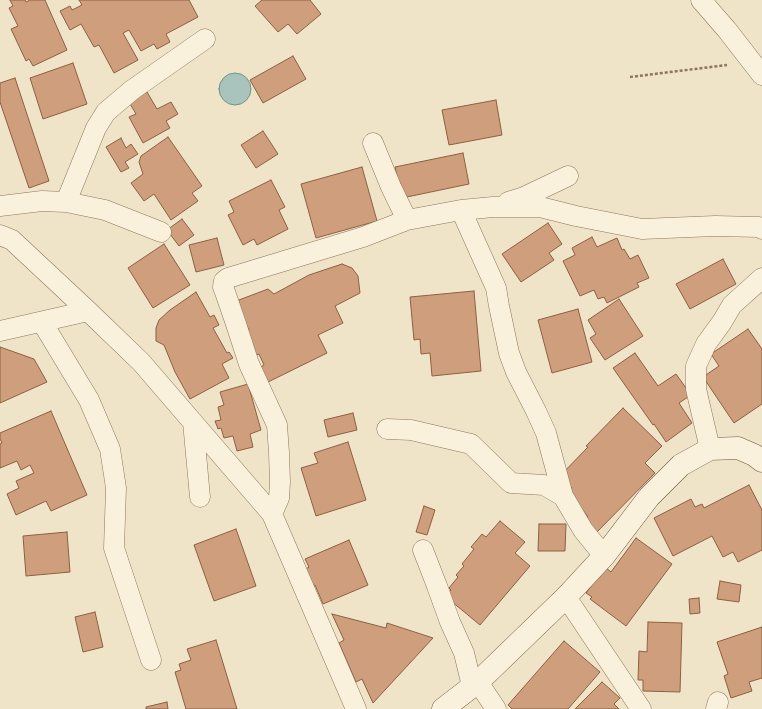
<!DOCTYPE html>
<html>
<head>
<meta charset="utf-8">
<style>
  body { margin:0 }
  canvas { display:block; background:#f0e4c8 }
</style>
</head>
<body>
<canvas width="762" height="709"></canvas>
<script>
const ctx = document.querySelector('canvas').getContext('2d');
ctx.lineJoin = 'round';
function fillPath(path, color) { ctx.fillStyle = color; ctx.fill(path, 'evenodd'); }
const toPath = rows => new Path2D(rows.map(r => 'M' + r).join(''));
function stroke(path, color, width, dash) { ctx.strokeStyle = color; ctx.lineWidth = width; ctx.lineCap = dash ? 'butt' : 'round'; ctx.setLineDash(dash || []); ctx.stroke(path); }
const water = toPath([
  '219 89a16 16 0 1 1 32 0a16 16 0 1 1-32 0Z'
]);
fillPath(water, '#a9c4bc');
stroke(water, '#6f938a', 1);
const building = toPath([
  [10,0,25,0,26,2,30,0,45,0,67,50,33,66,29,59,26,61,11,29,18,26,9,8,13,6,10,0],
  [79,0,189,0,198,17,166,34,170,42,157,49,154,44,141,51,129,30,123,33,138,60,114,73,99,45,94,47,81,24,70,30,60,11,70,6,72,10,82,5,79,0],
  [262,0,310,0,321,14,297,34,288,24,278,32,255,6,262,0],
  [293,56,306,79,263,103,250,80,293,56],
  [73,63,87,104,43,119,30,78,73,63],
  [15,78,49,181,29,188,0,102,0,83,15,78],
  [147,92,157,109,171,102,178,114,166,121,170,128,143,143,129,117,136,114,129,102,147,92],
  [496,100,502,135,449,145,442,110,496,100],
  [263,131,278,154,256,168,241,145,263,131],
  [168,137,202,186,192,193,198,201,171,220,154,194,144,201,131,183,143,174,139,162,141,156,168,137],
  [121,138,126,148,131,144,138,154,125,162,129,168,121,172,106,147,121,138],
  [463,153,469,184,402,198,395,167,463,153],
  [362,167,377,221,316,238,301,184,362,167],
  [271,180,285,207,279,210,288,229,257,245,254,239,243,245,228,215,234,212,229,201,271,180],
  [182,219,194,235,179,246,167,230,182,219],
  [548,223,562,244,549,253,554,260,521,282,502,254,548,223],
  [592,237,597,247,617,238,622,250,624,249,630,259,638,255,649,278,637,283,639,287,607,303,604,297,598,299,594,290,580,296,563,261,575,255,572,248,592,237],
  [217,238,224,265,196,272,189,245,217,238],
  [164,244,190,285,153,308,128,268,164,244],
  [723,259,736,284,690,309,676,284,723,259],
  [342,264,352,268,358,276,360,293,335,306,343,323,318,335,327,353,266,383,259,368,264,365,259,354,255,356,244,333,249,330,243,319,231,303,268,289,274,294,309,275,342,264],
  [474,291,481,371,432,376,430,353,421,354,420,339,414,340,410,297,474,291],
  [196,292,210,317,214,315,219,325,213,328,227,353,229,352,233,358,222,364,229,378,190,399,175,372,164,345,156,341,156,328,159,320,170,310,196,292],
  [619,299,643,336,605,360,590,338,596,334,588,320,619,299],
  [578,309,592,362,552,373,538,320,578,309],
  [748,329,762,349,762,404,734,423,703,377,719,366,711,354,748,329],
  [0,347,34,359,47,382,0,403,0,347],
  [635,353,658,386,676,374,691,395,679,403,692,423,666,442,654,424,653,425,613,368,635,353],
  [248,384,261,430,250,434,253,447,237,451,233,436,224,438,221,428,218,429,215,421,221,420,218,407,224,405,220,392,248,384],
  [623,408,662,446,645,463,655,473,595,534,583,523,588,517,569,492,572,488,559,477,588,447,586,446,623,408],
  [51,411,87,495,51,511,46,501,16,515,7,494,19,488,16,481,34,473,30,465,21,470,17,461,0,468,0,444,2,443,0,439,0,433,51,411],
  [353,413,357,430,328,437,324,420,353,413],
  [348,442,366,500,316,516,301,468,318,463,314,453,348,442],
  [749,485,762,510,762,550,738,562,733,552,723,557,712,536,673,556,654,518,691,499,695,507,702,504,704,508,749,485],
  [424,506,435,510,427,535,416,532,424,506],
  [500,521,525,542,515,553,530,566,480,625,445,596,451,590,449,588,458,577,456,575,464,566,462,564,474,549,471,547,482,534,486,537,500,521],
  [539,524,566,524,565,551,538,551,539,524],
  [236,529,256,586,214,601,194,545,236,529],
  [67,532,70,572,26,576,23,536,67,532],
  [636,538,672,564,626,626,590,599,592,597,586,593,605,567,611,572,636,538],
  [349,540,368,585,323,604,315,585,311,587,304,570,309,567,305,559,349,540],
  [720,581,741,585,739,602,717,599,720,581],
  [699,598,700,613,690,614,689,599,699,598],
  [95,612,103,647,83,652,75,617,95,612],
  [332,614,386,628,387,623,433,638,373,703,362,679,356,682,339,643,344,640,332,614],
  [648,622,682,623,680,692,643,691,643,680,638,680,639,651,647,652,648,622],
  [762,627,762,678,749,682,752,691,731,698,724,676,728,674,717,642,762,627],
  [216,640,237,709,186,709,175,672,181,670,179,664,191,660,187,649,216,640],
  [564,641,600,672,568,709,512,709,508,705,564,641],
  [602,682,620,698,614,704,619,709,575,709,602,682],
  [167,702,168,709,146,709,146,707,167,702]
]);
fillPath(building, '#cf9f7d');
stroke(building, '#8d5f41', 1);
const street = toPath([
  [701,0,727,30,762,75],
  [373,143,391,187,407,220],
  [66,202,96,128,106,112,132,90,205,39],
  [508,202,524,197,568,176],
  [0,206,42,201,66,202,105,210,161,232],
  [461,210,496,288,499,306,509,353,516,372,536,411,546,433,563,496,583,530,604,556],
  [0,235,12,240,88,311,141,362,272,514,356,709],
  [42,322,89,400,110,449,116,488,114,548,151,660],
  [0,331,88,311],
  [193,422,200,497],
  [387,429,411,430,471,444,511,483,544,485,563,496],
  [710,449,696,389,696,366,706,344,722,322,732,305,762,278],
  [272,514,279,498,280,482,279,453,277,425,249,364,235,321,225,292,223,287,224,281,228,278,363,237,407,220,461,210,493,207,540,207,576,216,642,229,715,226,759,227,762,229],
  [423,550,437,586,450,622,464,653,472,686],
  [566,597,641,709],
  [478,682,496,709],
  [716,709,718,702]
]);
const secondary = toPath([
  [443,709,478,682,566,597,604,556,649,497,681,465,710,449,738,448,754,455,762,461]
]);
stroke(street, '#8d765c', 21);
stroke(secondary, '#6f573f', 23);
stroke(toPath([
  [630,77,727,65]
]), '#8d765c', 2.5, [3, 2]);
stroke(street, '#faf1dc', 20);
stroke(secondary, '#faf1dc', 22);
</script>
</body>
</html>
